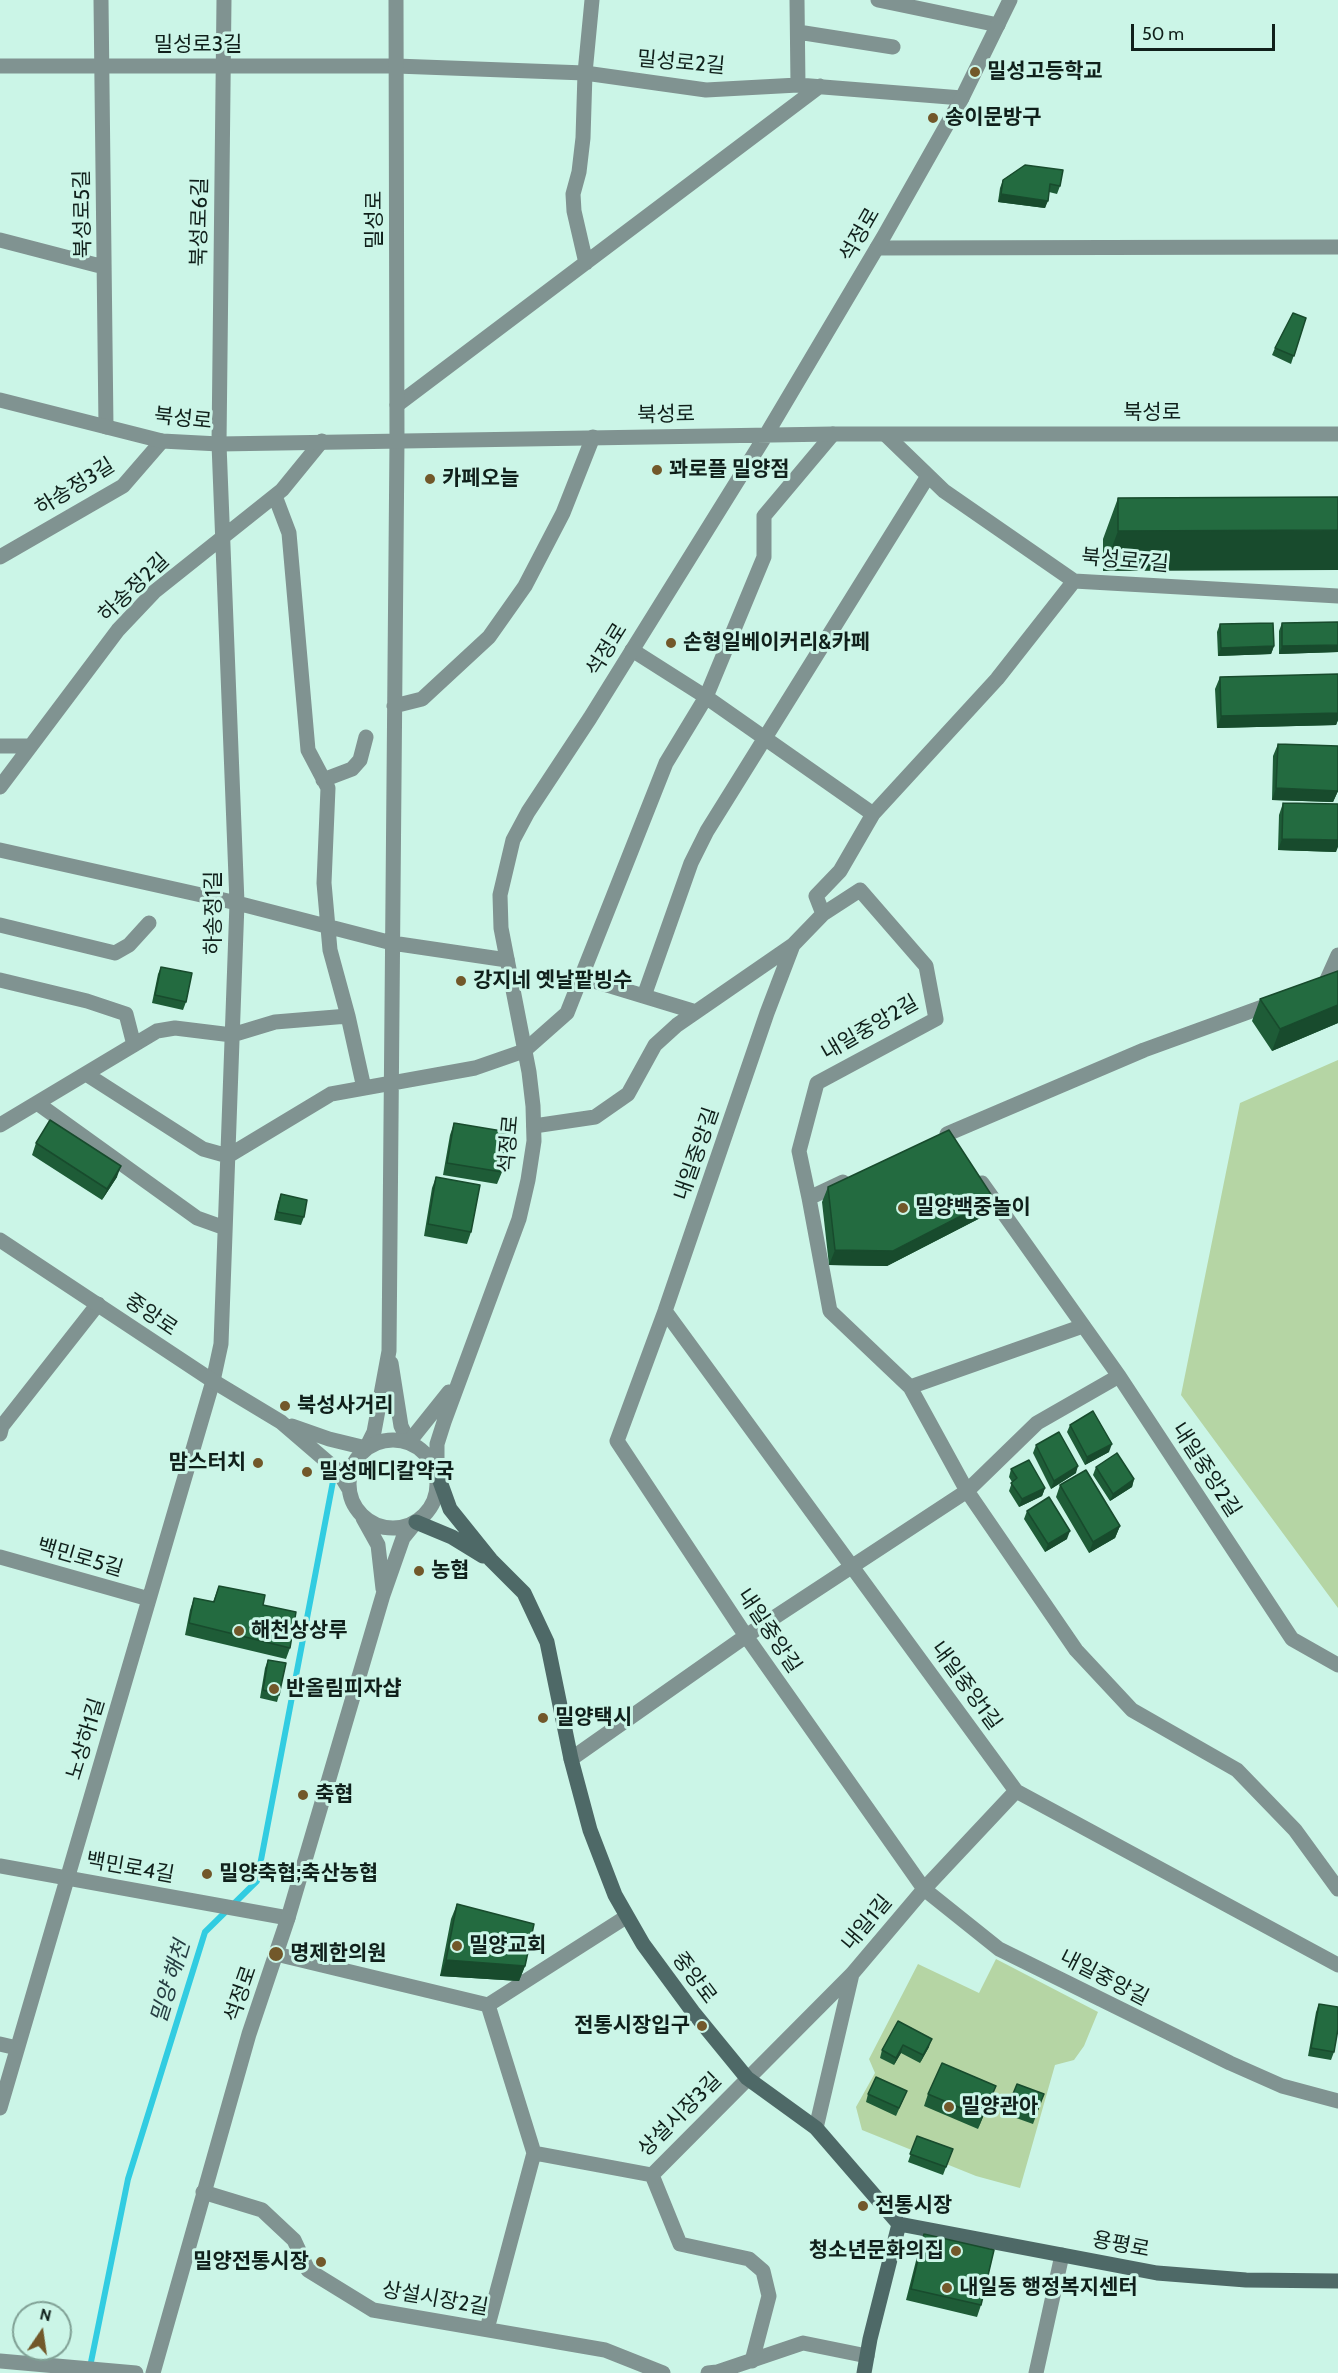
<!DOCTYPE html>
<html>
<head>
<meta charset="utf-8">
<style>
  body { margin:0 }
  #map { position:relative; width:1338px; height:2373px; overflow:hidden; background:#cbf5e7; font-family:Cabin,sans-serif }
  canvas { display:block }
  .north { position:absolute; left:12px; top:2301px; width:60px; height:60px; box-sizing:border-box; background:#cbf5e7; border:2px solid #80a095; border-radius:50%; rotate:13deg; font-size:16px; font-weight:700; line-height:24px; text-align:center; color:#10201b }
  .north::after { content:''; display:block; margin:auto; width:21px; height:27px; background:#72582a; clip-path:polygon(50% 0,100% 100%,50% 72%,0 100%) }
  .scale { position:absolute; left:1131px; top:24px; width:144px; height:27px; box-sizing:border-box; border:3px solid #10201b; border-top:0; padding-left:8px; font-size:18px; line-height:21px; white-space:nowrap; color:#10201b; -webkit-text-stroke:4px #cbf5e7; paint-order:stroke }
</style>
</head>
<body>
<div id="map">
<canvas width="1338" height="2373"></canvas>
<div class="north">N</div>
<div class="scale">50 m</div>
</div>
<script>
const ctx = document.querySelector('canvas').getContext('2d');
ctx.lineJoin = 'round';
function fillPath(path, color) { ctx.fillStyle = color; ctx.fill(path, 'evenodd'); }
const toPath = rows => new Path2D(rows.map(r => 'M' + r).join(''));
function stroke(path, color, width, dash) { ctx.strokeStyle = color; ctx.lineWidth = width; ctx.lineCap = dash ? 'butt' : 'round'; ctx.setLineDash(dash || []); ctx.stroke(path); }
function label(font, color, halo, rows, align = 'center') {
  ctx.font = font + ' Cabin,"Noto Sans KR",sans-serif'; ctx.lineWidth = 6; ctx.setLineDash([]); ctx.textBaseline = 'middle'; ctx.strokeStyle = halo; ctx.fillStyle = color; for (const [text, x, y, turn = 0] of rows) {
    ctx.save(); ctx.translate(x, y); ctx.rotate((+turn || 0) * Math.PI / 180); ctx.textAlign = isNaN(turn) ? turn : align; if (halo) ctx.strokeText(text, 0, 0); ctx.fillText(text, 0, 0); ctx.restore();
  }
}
fillPath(toPath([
  [1338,1060,1338,1608,1181,1395,1240,1103],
  [996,1959,1098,2012,1084,2046,1074,2060,1055,2065,1020,2188,976,2176,862,2130,856,2107,875,2073,869,2059,918,1964,979,1993]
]), '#b5d5a4');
stroke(toPath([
  [90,2367,128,2179,205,1932,257,1881,334,1476]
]), '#31cce1', 6);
stroke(toPath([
  [101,0,106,427],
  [797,0,798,85],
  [878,0,998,25],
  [798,32,893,47],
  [0,66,396,66,585,73,706,90,798,85,962,98],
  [0,240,104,267],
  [877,248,1338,247],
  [586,263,574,211,573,194,579,172,583,138,585,73,592,0],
  [397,405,820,86],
  [886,435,944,491,1074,581,1338,596],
  [275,496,289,533,308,750,328,788,324,883,330,950,348,1016],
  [0,557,123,486,162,441],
  [632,650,706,697,873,814,840,871,816,896,823,914],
  [394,706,422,699,489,637,525,586,563,513,593,437],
  [0,746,31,746],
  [323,780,352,769,360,760,366,737],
  [0,787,118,630,154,592,282,490,322,441],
  [873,814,997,679,1074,581],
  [0,850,237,903,392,943,507,960],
  [0,925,115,953,129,945,149,923],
  [793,945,767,1013,665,1311,617,1441,746,1636,924,1889,999,1949,1230,2063,1282,2086,1338,2101],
  [581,977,696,1012],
  [0,980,87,1001,126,1014,134,1045],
  [1316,987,1325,984,1338,955],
  [644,996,691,863,707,831,928,476],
  [86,1074,203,1149,228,1156,331,1094,475,1068,524,1051,567,1013,666,763,706,697,764,557,764,516,833,434],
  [37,1103,197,1218,225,1228],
  [0,1125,157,1031,175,1028,232,1035,275,1022,348,1016,364,1088],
  [534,1126,595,1117,628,1094,655,1045,677,1025,793,945,823,914,860,890,926,966,936,1019,817,1083,799,1151,809,1198,843,1182],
  [947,1134,1144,1050,1276,1002],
  [982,1183,1119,1376,1292,1639,1338,1665],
  [809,1198,830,1311,910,1387,1083,1326],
  [665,1311,1016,1791,1338,1965],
  [391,1363,401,1426,409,1442],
  [910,1387,967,1491,1076,1650,1132,1710,1237,1770,1295,1830,1338,1889],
  [0,1434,2,1426,98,1304],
  [366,1448,374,1432,389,1351,397,440],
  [0,1557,149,1599],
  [571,1759,746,1636,967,1491,1037,1423,1119,1376],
  [0,1866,288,1918],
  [276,1954,488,2005],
  [0,2044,17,2048],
  [0,2108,213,1381,221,1344,237,903,219,444,224,0],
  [816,2128,852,1974],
  [534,2153,652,2175,852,1974,924,1889,1016,1791],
  [652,2175,680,2244,749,2259,763,2271,769,2296,752,2361],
  [203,2192,262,2210,294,2240,308,2270,373,2310,605,2350,663,2373],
  [487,2329,534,2153,488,2005,626,1917],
  [708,2373,717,2372,803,2343,867,2356],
  [1036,2373,1062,2255]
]), '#809391', 15);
stroke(toPath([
  [396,0,397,440],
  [0,400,162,441,219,444,833,434,1338,434],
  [0,1240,213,1381,281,1422,338,1471,349,1489],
  [292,1426,329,1439,366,1448],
  '349 1484a44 44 0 1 1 88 0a44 44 0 1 1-88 0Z',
  [409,1442,449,1392],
  [437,1473,437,1444,444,1422,519,1219,528,1180,534,1141,533,1106,529,1072,501,928,500,895,513,840,528,812,590,718,766,435,884,236,962,98,1010,0],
  [363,1518,378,1545,383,1589],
  [0,2361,136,2373],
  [153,2373,249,2034,288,1918,383,1595,403,1538,416,1522]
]), '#809391', 15);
stroke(toPath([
  [437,1473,450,1509,491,1560,524,1593,547,1642,571,1759,590,1830,615,1895,643,1944,693,2012,747,2078,816,2128,899,2224,870,2339,864,2373],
  [416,1522,452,1537,483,1556],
  [899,2224,1157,2273,1246,2280,1338,2281]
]), '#4e6967', 15);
fillPath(toPath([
  [1025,165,1060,186,1057,194,1049,192,1045,208,998,202,1000,188,1003,180],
  [1306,318,1291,364,1272,355,1275,348],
  [1338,497,1103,571,1103,539,1118,498],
  [1282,623,1338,652,1279,654,1279,631],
  [1220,624,1274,646,1271,654,1218,656,1217,632],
  [1338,674,1338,720,1336,725,1217,728,1215,689,1220,677],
  [1278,744,1338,791,1333,802,1272,800,1273,756],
  [1283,803,1336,852,1278,850,1279,815],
  [161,967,186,1002,183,1010,152,1003,158,974],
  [1338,971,1338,1023,1272,1051,1252,1021,1260,999],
  [454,1123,502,1172,497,1184,443,1175,450,1135],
  [36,1143,117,1177,102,1200,32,1155],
  [436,1177,471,1232,467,1244,424,1236,432,1188],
  [828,1187,994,1199,988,1214,887,1266,829,1265,822,1202],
  [281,1194,304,1217,301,1225,274,1220,278,1202],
  [1070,1425,1109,1452,1085,1465,1067,1432],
  [1036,1445,1076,1473,1051,1489,1033,1453],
  [1096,1467,1134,1479,1132,1487,1110,1501,1093,1475],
  [1011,1469,1045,1488,1042,1496,1019,1507,1009,1491,1012,1482,1009,1477],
  [1060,1485,1120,1526,1115,1538,1089,1553,1056,1497],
  [1027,1511,1067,1539,1045,1552,1024,1519],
  [219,1586,263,1605,290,1648,286,1659,185,1635,190,1610,194,1598,213,1602],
  [268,1660,279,1695,277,1702,260,1698,265,1668],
  [457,1904,525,1966,519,1981,440,1976,451,1919],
  [1319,2004,1334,2052,1331,2060,1308,2056,1316,2012],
  [898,2021,929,2047,920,2063,901,2053,894,2065,880,2058,882,2050],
  [1017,2084,1044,2094,1033,2124,1005,2114],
  [996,2086,978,2129,924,2106,928,2094],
  [907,2091,896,2116,866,2102,868,2094],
  [917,2136,953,2149,943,2175,908,2162],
  [924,2234,981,2305,977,2317,906,2300,920,2245]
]), '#1e5c37');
fillPath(toPath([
  [1001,194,1048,201,1045,208,998,202],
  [1338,530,1338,570,1103,571,1118,531],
  [1338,645,1338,652,1279,654,1282,646],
  [1274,646,1271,654,1218,656,1221,648],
  [1338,713,1338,720,1336,725,1217,728,1221,716],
  [1276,788,1338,791,1333,802,1272,800],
  [1282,839,1338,840,1338,847,1336,852,1278,850],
  [1338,1005,1338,1023,1272,1051,1280,1029],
  [121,1166,117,1177,102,1200,107,1189],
  [994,1199,988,1214,887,1266,829,1265,835,1250],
  [1112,1444,1109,1452,1085,1465,1087,1457],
  [1078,1466,1076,1473,1051,1489,1054,1481],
  [1134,1479,1132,1487,1110,1501,1113,1494],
  [1045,1488,1042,1496,1019,1507,1022,1499],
  [1120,1526,1115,1538,1089,1553,1093,1542],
  [1070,1531,1067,1539,1045,1552,1048,1544],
  [446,1960,525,1966,519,1981,440,1976],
  [932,2039,929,2047,920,2063,923,2055],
  [903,2045,901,2053,894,2065,896,2058],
  [996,2086,991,2097,978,2129,982,2117]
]), '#184b2d');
const building = toPath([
  [1025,165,1063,170,1060,186,1050,184,1048,201,1001,194,1003,180,1025,165],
  [1293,313,1306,318,1294,356,1275,348,1293,313],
  [1338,497,1338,530,1118,531,1118,498,1338,497],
  [1338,622,1338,645,1282,646,1282,623,1338,622],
  [1273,623,1274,646,1221,648,1220,624,1273,623],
  [1338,674,1338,713,1221,716,1220,677,1338,674],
  [1278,744,1338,746,1338,791,1276,788,1278,744],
  [1283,803,1338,804,1338,840,1282,839,1283,803],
  [161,967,192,973,186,1002,155,995,161,967],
  [1338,971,1338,1005,1280,1029,1260,999,1338,971],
  [50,1120,121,1166,107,1189,36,1143,50,1120],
  [454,1123,508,1132,502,1172,447,1163,454,1123],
  [949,1130,994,1199,893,1251,835,1250,828,1187,949,1130],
  [436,1177,480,1185,471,1232,428,1224,436,1177],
  [281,1194,307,1200,304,1217,277,1212,281,1194],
  [1093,1411,1112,1444,1087,1457,1070,1425,1093,1411],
  [1059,1432,1078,1466,1054,1481,1036,1445,1059,1432],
  [1117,1453,1134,1479,1113,1494,1096,1467,1117,1453],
  [1029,1460,1045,1488,1022,1499,1011,1483,1017,1478,1011,1469,1029,1460],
  [1086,1470,1120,1526,1093,1542,1060,1485,1086,1470],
  [1049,1497,1070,1531,1048,1544,1027,1511,1049,1497],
  [219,1586,265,1595,263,1605,296,1612,290,1648,189,1623,194,1598,214,1602,219,1586],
  [268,1660,286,1663,279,1695,263,1690,268,1660],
  [457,1904,534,1924,525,1966,446,1960,457,1904],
  [1319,2004,1338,2007,1338,2029,1334,2052,1311,2048,1319,2004],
  [898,2021,932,2039,923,2055,903,2045,896,2058,882,2050,898,2021],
  [942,2063,996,2086,982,2117,928,2094,942,2063],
  [876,2077,907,2091,899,2108,868,2094,876,2077],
  [1017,2084,1044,2094,1035,2116,1008,2106,1017,2084],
  [917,2136,953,2149,946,2167,910,2154,917,2136],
  [924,2234,994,2250,981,2305,911,2289,924,2234]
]);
fillPath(building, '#236b40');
stroke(building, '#184b2d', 1.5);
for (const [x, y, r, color] of [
  [975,72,6,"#72582a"],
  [933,118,6,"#72582a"],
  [657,470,6,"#72582a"],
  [430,479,6,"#72582a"],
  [671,643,6,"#72582a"],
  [461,981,6,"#72582a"],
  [903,1208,6,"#72582a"],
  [285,1406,6,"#72582a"],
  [258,1463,6,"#72582a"],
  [307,1472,6,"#72582a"],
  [419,1571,6,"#72582a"],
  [239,1631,6,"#72582a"],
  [274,1689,6,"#72582a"],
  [543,1718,6,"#72582a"],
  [303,1795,6,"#72582a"],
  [207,1874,6,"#72582a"],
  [457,1946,6,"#72582a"],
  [276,1954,8,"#72582a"],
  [702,2026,6,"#72582a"],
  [949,2107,6,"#72582a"],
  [863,2206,6,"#72582a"],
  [956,2251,6,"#72582a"],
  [321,2262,6,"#72582a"],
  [947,2288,6,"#72582a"]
]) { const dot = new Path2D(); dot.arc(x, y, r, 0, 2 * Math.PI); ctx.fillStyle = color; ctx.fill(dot); stroke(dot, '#cbf5e7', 2); }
label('21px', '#10201b', '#cbf5e7', [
  ["밀성로3길",198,45],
  ["밀성로2길",681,63,5],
  ["북성로5길",83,214,-91],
  ["밀성로",375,220,-90],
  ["북성로6길",200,222,-89],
  ["석정로",860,235,-60],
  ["북성로",1152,413],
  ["북성로",666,415,-1],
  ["북성로",183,419,6],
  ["하송정3길",75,487,-32],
  ["북성로7길",1125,561,5],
  ["하송정2길",134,588,-44],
  ["석정로",607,650,-58],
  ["하송정1길",214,913,-90],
  ["내일중앙2길",870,1028,-30],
  ["석정로",509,1144,-85],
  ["내일중앙길",697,1154,-71],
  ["중앙로",151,1315,34],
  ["내일중앙2길",1206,1470,57],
  ["백민로5길",80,1558,16],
  ["내일중앙길",769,1631,56],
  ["내일중앙1길",966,1686,54],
  ["노상하1길",86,1739,-73],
  ["백민로4길",130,1868,10],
  ["내일1길",867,1923,-50],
  ["중앙로",694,1978,53],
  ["내일중앙길",1104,1978,27],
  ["석정로",241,1994,-71],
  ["상설시장3길",680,2115,-45],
  ["용평로",1121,2245,11],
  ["상설시장2길",435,2299,10]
]);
label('bold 21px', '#10201b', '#cbf5e7', [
  ["밀성고등학교",987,72],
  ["송이문방구",945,118],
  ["꽈로플 밀양점",669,470],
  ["카페오늘",442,479],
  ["손형일베이커리&카페",683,643],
  ["강지네 옛날팥빙수",473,981],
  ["밀양백중놀이",915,1208],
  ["북성사거리",297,1406],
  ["맘스터치",246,1463,"right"],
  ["밀성메디칼약국",319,1472],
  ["농협",431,1571],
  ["해천상상루",251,1631],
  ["반올림피자샵",286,1689],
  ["밀양택시",555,1718],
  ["축협",315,1795],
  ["밀양축협;축산농협",219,1874],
  ["밀양교회",469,1946],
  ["명제한의원",290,1954],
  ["전통시장입구",690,2026,"right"],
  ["밀양관아",961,2107],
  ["전통시장",875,2206],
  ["청소년문화의집",944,2251,"right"],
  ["밀양전통시장",309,2262,"right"],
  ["내일동 행정복지센터",959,2288]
], 'left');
label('italic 22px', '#263e43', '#cbf5e7', [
  ["밀양 해천",171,1982,-73]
]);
</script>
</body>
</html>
